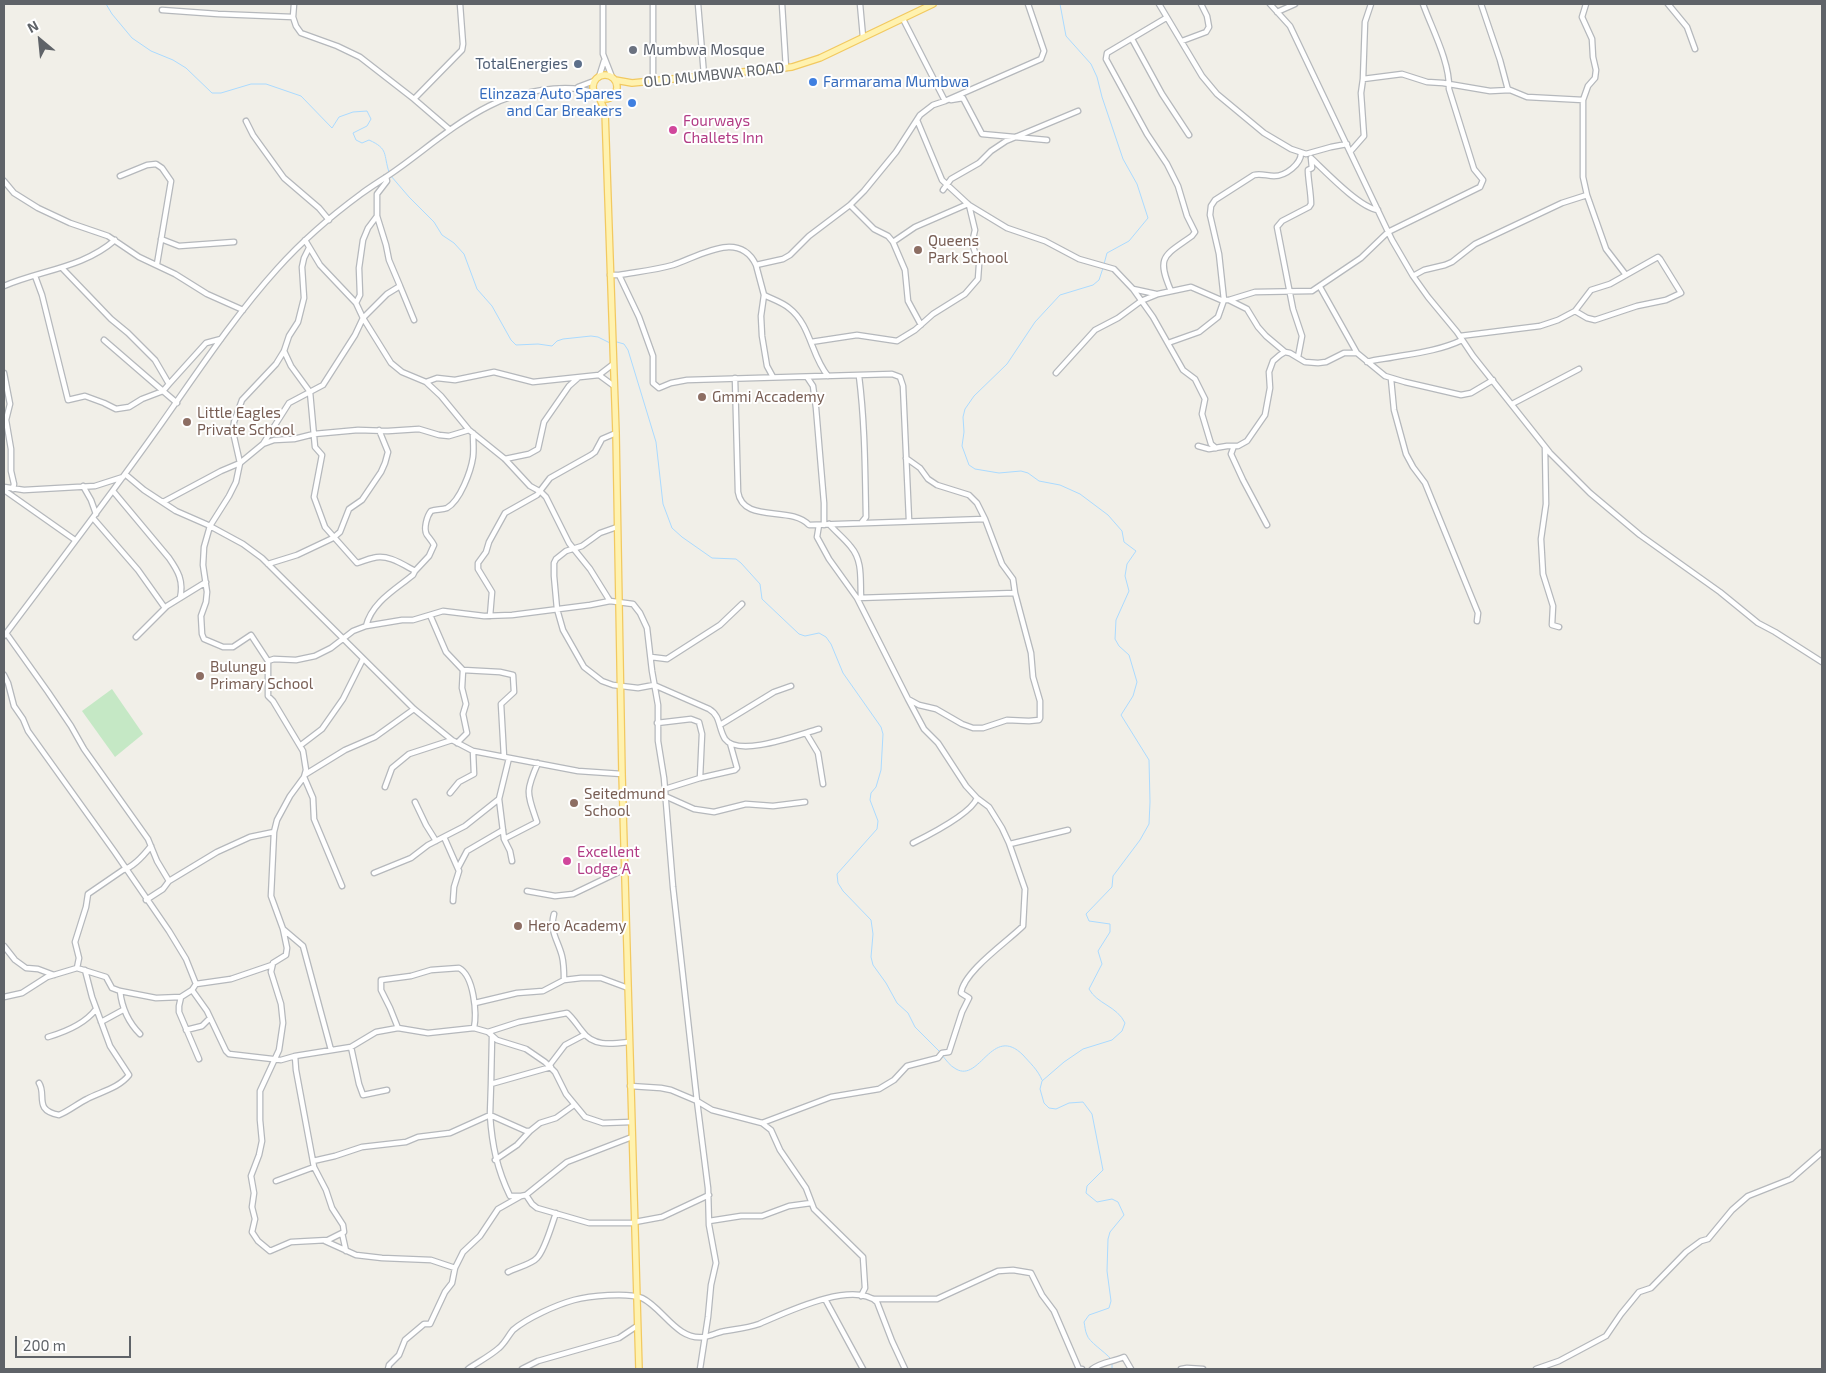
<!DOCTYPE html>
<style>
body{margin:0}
#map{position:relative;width:1826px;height:1373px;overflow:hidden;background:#f1efe8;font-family:"Exo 2",sans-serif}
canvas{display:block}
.frame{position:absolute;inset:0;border:5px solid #5f6368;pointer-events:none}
.north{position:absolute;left:15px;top:15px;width:50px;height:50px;-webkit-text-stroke:4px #fff;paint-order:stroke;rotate:332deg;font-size:14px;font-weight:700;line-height:20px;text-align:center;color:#5f6368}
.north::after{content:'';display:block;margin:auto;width:18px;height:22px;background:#5f6368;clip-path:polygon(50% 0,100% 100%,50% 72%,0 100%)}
.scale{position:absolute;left:15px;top:1336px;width:116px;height:22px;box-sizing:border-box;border:2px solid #5f6368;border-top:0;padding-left:6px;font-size:15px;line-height:18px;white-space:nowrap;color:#5f6368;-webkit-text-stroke:4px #fff;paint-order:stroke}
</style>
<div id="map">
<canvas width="1826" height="1373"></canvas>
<div class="frame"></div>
<div class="north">N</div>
<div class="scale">200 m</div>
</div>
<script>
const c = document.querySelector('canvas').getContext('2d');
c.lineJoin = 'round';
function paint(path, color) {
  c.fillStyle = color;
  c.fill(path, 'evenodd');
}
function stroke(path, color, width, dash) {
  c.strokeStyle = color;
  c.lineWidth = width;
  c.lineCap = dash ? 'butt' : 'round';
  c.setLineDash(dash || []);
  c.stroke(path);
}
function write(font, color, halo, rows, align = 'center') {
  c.font = font + ' "Exo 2",sans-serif';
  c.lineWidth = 4;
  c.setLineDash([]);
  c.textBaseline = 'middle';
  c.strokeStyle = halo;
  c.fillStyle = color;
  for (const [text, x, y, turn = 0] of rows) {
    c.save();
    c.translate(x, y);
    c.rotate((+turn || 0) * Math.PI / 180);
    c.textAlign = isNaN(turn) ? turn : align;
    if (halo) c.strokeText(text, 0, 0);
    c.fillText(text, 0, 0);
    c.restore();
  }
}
paint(new Path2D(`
 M112 689 143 734 115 757 82 711Z`), '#c5e8c5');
stroke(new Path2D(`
 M106 4 112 14 132 38 151 51 173 60 186 68 212 93H221L251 84H266L301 96 332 128 339 117 353 112 367 111 371 119 367 126 353 133 356 140 362 143 369 140C389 149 383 154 389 172
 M1060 4 1066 36 1091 64 1097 77 1102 97 1123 159 1137 184 1148 218 1129 241 1107 253 1104 264
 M391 176 409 197 434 222 442 235 454 243 464 254 477 289 492 306 511 340 516 345 538 344 552 346 557 341 563 339 591 336 598 337 610 343
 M1103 268 1099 280 1093 285 1060 295 1035 322 1007 364 974 396 965 409 963 417 964 432 962 446 969 465 975 469 999 473 1021 471 1028 473 1039 481 1060 485 1080 494 1108 515 1122 531 1124 542 1136 551 1127 564 1125 576 1129 591 1116 620 1115 639 1119 646 1129 655 1137 682 1133 696 1121 715 1149 760 1150 802 1149 824 1140 840 1113 876 1112 887 1086 914 1089 921 1110 924V932L1098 951 1102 964 1089 989C1097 1004 1117 1006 1125 1023L1122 1031 1112 1040 1083 1049 1064 1062 1042 1081 1040 1089 1044 1103 1049 1108 1056 1109 1069 1103 1083 1102 1092 1114 1103 1170 1087 1186 1086 1193 1097 1202 1112 1199 1118 1202 1124 1215 1110 1232 1108 1239 1107 1271 1111 1301 1109 1308 1089 1315 1084 1322C1085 1326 1085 1331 1087 1335 1089 1342 1104 1351 1111 1359
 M617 342 624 344 628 350 656 442 663 504 672 528 682 537 712 558 736 559 741 563 760 584 762 599 799 634 805 636 819 633 826 637 831 644 843 673 881 727 883 734 881 770 876 787 871 793 870 800 878 821 877 829 837 874 838 883 843 891 871 920 873 934 871 957 873 965 886 983 897 1003 908 1013 915 1027 940 1052
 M942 1055C946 1060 950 1066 956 1069 980 1083 992 1024 1023 1055 1030 1063 1038 1070 1042 1080
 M1112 1369V1363`), '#aadaff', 1);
const minor = new Path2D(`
 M294 4 293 17 296 26 301 33 337 46 360 57 414 99
 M603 4V54L612 77
 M653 4V81
 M698 4 704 75
 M782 4 786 68
 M860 4 863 37
 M1159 4 1202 76 1217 94 1264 133 1291 149 1306 154 1331 147 1347 144
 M1270 4 1290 26 1392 240 1413 276 1428 297 1457 332 1473 356 1550 453 1590 493 1640 535 1720 592 1758 623 1775 632 1822 662
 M1481 4 1500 60 1508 90
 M1668 4 1687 27 1695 49
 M162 10 218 14 293 17
 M1277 12 1295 4
 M1166 18 1107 53 1106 59 1147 134 1167 164 1178 186 1187 216 1195 232 1192 236C1164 256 1156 256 1171 291
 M1132 39 1162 94 1189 135
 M1182 41 1206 32 1209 27 1207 16 1201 4
 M599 77 604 61
 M1363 79 1402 74 1427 82 1443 83 1490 91 1510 90 1527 97 1583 100V177L1587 195 1606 249 1626 275
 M578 87 594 81
 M951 100 963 98 982 134 1047 140
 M1583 100 1588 86 1595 78 1596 70 1593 57 1592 39 1582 17 1586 4
 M945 101 1041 59 1044 51 1028 4
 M246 121 253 135 284 178 319 208 329 220
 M450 130 414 99 462 50 463 44 460 4
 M1350 152 1364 136 1361 93 1363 79 1365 22 1371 4
 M1311 158C1325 171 1360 208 1378 210
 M120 176 147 165 156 164 162 168 171 181 157 264
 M4 181 14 193 38 208 70 223 108 236 139 257 175 274 207 294 243 310
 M943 190 951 179 979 163 991 151 1006 141 1078 111
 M850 205 874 229 888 236 893 242 905 270 908 301 921 325
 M969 205 1007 228 1045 241 1079 259 1114 269 1133 289 1156 294
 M161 239 179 246 234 242
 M305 240 320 265 356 303 363 318 391 363 402 372 426 382 441 396 469 430 505 459 530 486 541 492 546 497 569 543 590 569 608 598 610 601 633 604 640 613 647 628 652 671 658 705V741L664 778 673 887 697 1101 671 1090 661 1088 630 1086
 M893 242 915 227 968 204
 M309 248 304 258 302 267 304 298 298 322 289 336 284 351 276 364 242 400 234 422 233 432 240 463 236 482 229 496 210 526 204 547 203 565 207 592 206 602 201 616 202 634 204 639 223 647H233L251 635 268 661V696L273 701 303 751 306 770 304 777 313 798 314 819 342 886
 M756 265 764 295 761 316 762 336 767 366 773 377
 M63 269 111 319 128 333 155 360 169 384 163 391 177 403
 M610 275H619L639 317 653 356V383L659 388 671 383 687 380 892 374 900 377 903 386 909 520
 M619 275C636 272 656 270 673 265 698 257 739 229 756 265L783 259 790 255 809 236 850 205 864 191 896 152 920 115 933 105 945 101 903 19
 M35 276 42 295 68 400 85 396 104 403 116 409 129 407 142 399 163 391 104 340
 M1413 276 1424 270 1445 265 1452 262 1475 244 1562 203 1587 195
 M4 286C41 270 83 268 115 240
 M400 286 414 320
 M1320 287 1357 353 1385 376 1405 382 1461 395 1471 393 1493 380
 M1133 289 1153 317 1183 370 1195 379 1205 399 1202 414 1211 444 1216 448
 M764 295C772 299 782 302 789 308 811 325 811 356 828 376
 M1229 300 1247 309 1258 327 1266 336 1285 352
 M356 303 360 295 359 268 363 240 368 228 377 216
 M1460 336 1540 326 1558 320 1575 311 1591 290 1610 284 1658 257 1660 259 1681 293 1666 300 1637 306 1595 320 1587 318 1575 311
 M811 342 857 335 897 341 915 330 933 314 965 294 978 279 979 265 972 243 975 230 969 205 942 180 917 120
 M1168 343 1199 332 1218 317 1224 300 1219 254 1210 215 1211 206 1215 200 1254 175C1261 173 1267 176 1274 176 1286 176 1301 164 1301 153
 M284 351 291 366 310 392 315 447 322 455 314 497 325 527 357 563C362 562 367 559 373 558 388 554 402 564 415 571L413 575C396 589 372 602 366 626
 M1298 357 1302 336 1293 309 1277 227 1282 221 1309 207 1311 204C1311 193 1308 179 1308 170L1312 168 1311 158
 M1367 362C1377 359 1385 359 1394 357 1418 353 1441 350 1462 340
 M4 373 10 404 6 420 11 449V471L14 484 13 489
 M1056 373 1095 330 1118 318 1141 301 1158 294 1191 287 1221 300H1229L1255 292 1312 291 1361 258 1388 232 1480 187 1483 180 1474 169 1449 89C1450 62 1432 29 1423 4
 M599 375 614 386
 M859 376C865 423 865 470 866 517L862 522
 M807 377 813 386 816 408 824 503V525
 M735 378 738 492C743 524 791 505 809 525L985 519 1002 564 1013 579 1015 593 857 598 829 559 817 537 819 525
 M1391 379 1394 410 1406 454 1413 467 1425 483 1478 613 1477 621
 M426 382 437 378 455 380 494 372 533 382 599 375 612 365
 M169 384 206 343 221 339
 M1512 404 1579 369
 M263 444 289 403 323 385 355 335 363 318 387 294 400 286 389 260 386 245 377 216V194L387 181 386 177
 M1198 446 1209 449 1227 446H1238L1247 441 1265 415 1270 388 1269 372 1273 361 1280 355 1285 352 1290 353 1305 362 1318 363 1326 362 1344 353H1357
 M1234 446 1231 454 1243 480 1267 525
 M1545 447 1546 504 1541 539 1543 574 1553 606 1552 625 1559 627
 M906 458 920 468 928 479 937 485 969 495 977 503 985 519
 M505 459 529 454 538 449 544 422 569 386 578 378
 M125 474 144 490 176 511 208 525 243 544 262 558 414 709 452 740 473 751 578 771 622 774
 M83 486 91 500 96 514
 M4 487 24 490 95 486 123 477
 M4 490 75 540
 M113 491 169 558C178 571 184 581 180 598
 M163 502 221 471 240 463 263 444 274 440 294 439 314 434 358 430 388 431 419 429 439 435 449 436 469 430
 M93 518 138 570 165 608
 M829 524C836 532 845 539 851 547 863 561 860 580 861 597
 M617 527 600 533 582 546 566 551 556 559 554 563V576L557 609 563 630 584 667 602 681 613 685 638 688 654 685 709 709C721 716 718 728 725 739 739 758 800 734 819 729
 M268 564 297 555 333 538 340 532 349 509 362 500 381 472 385 463 388 452 379 430
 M415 571 429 556 434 545C432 541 430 539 427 535 423 529 427 516 431 511 436 509 442 510 447 508 460 501 471 471 473 457 474 449 473 441 473 433
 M857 598 908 699 919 705 936 709 962 724 973 728H983L1007 720 1029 721 1039 720 1040 718V701L1033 677 1031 653 1015 593
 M430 615 446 652 463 670 462 688 466 704 463 714 467 733 457 743
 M490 616 492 592 478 569V563L486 552 489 542 505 513 537 495 550 478 591 455 595 452 602 439 616 433
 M6 633 48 692 71 726 84 749 148 839 157 861 169 881
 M4 636C55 568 107 500 156 431 195 376 232 319 277 269 302 241 331 216 361 194 373 185 387 177 399 168 428 147 457 122 489 106 516 92 566 82 595 93
 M136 637 167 606 206 582
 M651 657 667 659 720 625 742 604
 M268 661 274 659 296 660 315 656 331 648 353 631 366 626 402 620H413L443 611 484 616 512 615 590 605 610 601
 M463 670 500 672 513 675 514 692 501 704 504 757
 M4 675 8 683 14 706 23 719 28 731 114 851 169 931 186 959 196 984 192 990 181 997 179 1006V1012L199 1059
 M657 723 691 719 699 722 702 734 700 778
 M720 725 774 692 791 686
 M806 733 818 753 823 784
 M301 745 322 729 343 699 363 659
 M306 774 345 750 375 737 414 709
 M304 777 290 796 277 820 274 832 271 896 283 929 287 948 286 955 273 963 271 972 281 1004 283 1023 279 1050 260 1091V1120L262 1141 259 1155 251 1176 254 1193 252 1207 255 1219 252 1232 258 1241 270 1251 291 1242 328 1240 344 1232 343 1225 332 1208 326 1190 314 1167
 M385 787 392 768 409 754 452 740
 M665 789 700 778 735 770 737 768 730 743
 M450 793 459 782 474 774 473 751
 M665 796 694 809 714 812 746 804 773 806 805 802
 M499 799 504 839 510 851 512 861
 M415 802 426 825 436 841
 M444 837 459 871 454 887 453 901
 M504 839 537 822C527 793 525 792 538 763
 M913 843C929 835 971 814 977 798
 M1010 844 1068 830
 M458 868 467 851 503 830
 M374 873 411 858 428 845 465 826 499 799 509 758
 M527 891 555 896 573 894 625 869
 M146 900 163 889 169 881 217 852 250 837 274 832
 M554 914C549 931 558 940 562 956 564 964 564 972 564 980
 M283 929 303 946 331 1050
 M4 946 15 960 26 968 38 969 54 975
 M77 968 79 958 75 942 86 907 88 894 123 870C133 867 144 855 151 846
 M196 984 231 979 272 965
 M192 990 207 1011 226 1051 229 1054 281 1060 295 1056 351 1047 376 1032 398 1028 428 1033 474 1028C477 1013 474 976 459 968L431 970 411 976 381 980V990L390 1008 398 1028
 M120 991C122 1009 128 1022 140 1034
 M4 997 22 993 47 977 77 968 106 977 112 988 120 991 156 998 181 997
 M475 1003 517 993 543 991 564 980 581 978H601L628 988
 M101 1022 123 1010
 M474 1028 488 1032 497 1040 526 1049 545 1062 555 1072 566 1094 585 1117 603 1123 631 1122
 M186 1030 202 1026 210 1018
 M488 1032 519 1022 567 1013C573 1018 577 1025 582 1031 593 1047 612 1044 629 1042
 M48 1037C65 1032 85 1024 96 1009
 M492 1037 491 1084 551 1067
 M351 1047 359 1084 363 1095 387 1090
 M549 1066 565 1045 584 1035
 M39 1083C47 1095 33 1110 59 1115 69 1111 77 1104 87 1099 100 1092 119 1088 129 1075L110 1046 92 997 85 970
 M491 1084 490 1115 526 1131H530L540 1123 556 1118 574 1105
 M697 1101 712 1110 762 1123 831 1097 879 1089 894 1080 907 1066 938 1058 942 1053 949 1052 962 1012 969 998 961 993C964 971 1007 942 1023 926L1025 889 1009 843 1002 828 989 807 977 798 966 786 938 743 924 729 908 699
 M697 1101 708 1188 709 1225 716 1263 711 1285 708 1317 700 1369
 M762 1123 771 1130 780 1150 806 1188 814 1209 863 1257 865 1288 861 1296
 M495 1160 517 1145 530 1131
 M313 1161 335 1156 362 1147 406 1142 418 1137 450 1133 490 1115C492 1145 497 1169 510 1196H521L498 1209 480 1236 463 1252 455 1268 452 1283 445 1292 430 1324H424L405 1340 399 1355 389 1365 388 1369
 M276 1181 314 1167 296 1070 295 1056
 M526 1195 532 1204 537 1208 589 1223H635
 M521 1196 526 1195 567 1162 632 1137
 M709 1221 741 1216H762L789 1206 811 1203
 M635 1222 662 1217 709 1195
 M342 1233 346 1251
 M325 1241 356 1255 382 1258 431 1260 455 1268
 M508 1272C516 1268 532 1264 537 1258 545 1250 552 1224 556 1213
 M825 1299 863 1369
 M874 1299H937L998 1271 1013 1270 1031 1273 1042 1295 1054 1311 1079 1369H1082
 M468 1369C478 1362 490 1356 499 1348 505 1343 508 1336 513 1330 527 1318 556 1305 574 1300 589 1296 627 1292 642 1298 663 1308 677 1341 704 1337 711 1336 718 1332 725 1331 737 1329 748 1328 759 1324 785 1313 852 1280 877 1302L892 1341 905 1369
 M522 1369 538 1361 619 1338 637 1326
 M1092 1369C1102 1362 1112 1362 1124 1357L1131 1369
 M1181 1369 1187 1368 1203 1369
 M1536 1369 1559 1361 1606 1336 1621 1314 1639 1292 1651 1288 1686 1252 1701 1241 1708 1239 1732 1210 1748 1196 1791 1179 1822 1152`);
const major = new Path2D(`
 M593 87a12 12 0 1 1 24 0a12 12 0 1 1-24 0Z
 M615 80 632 83 792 67 820 58 933 4
 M599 97 605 111 616 433 622 774 639 1369`);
stroke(minor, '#b5b8bc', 7);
stroke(major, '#f2c960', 8);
stroke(minor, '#fff', 4.5);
stroke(major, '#fff2af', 5.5);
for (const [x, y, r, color] of [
 [633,50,5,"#6b7280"],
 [578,64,5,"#5c6f8a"],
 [813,82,5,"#3f7fe0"],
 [632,103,5,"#3f7fe0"],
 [673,130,5,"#d1479c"],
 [918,250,5,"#8d6e63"],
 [702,397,5,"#8d6e63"],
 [187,422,5,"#8d6e63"],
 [200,676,5,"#8d6e63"],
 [574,803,5,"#8d6e63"],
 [567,861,5,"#d1479c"],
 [518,926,5,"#8d6e63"]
]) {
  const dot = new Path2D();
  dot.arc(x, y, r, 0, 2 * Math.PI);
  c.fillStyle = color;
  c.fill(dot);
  stroke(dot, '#fff', 2);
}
write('15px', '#5b616d', '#fff', [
 ["Mumbwa Mosque",643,50]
], 'left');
write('15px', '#4e5e75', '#fff', [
 ["TotalEnergies",568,64]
], 'right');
write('15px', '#5f6368', '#fff', [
 ["OLD MUMBWA ROAD",714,75,-6]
]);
write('15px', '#366cbe', '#fff', [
 ["Farmarama Mumbwa",823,82],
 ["Elinzaza Auto Spares",622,94,"right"],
 ["and Car Breakers",622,111,"right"]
], 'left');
write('15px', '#b23c85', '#fff', [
 ["Fourways",683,121],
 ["Challets Inn",683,138],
 ["Excellent",577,852],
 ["Lodge A",577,869]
], 'left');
write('15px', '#785e54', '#fff', [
 ["Queens",928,241],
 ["Park School",928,258],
 ["Gmmi Accademy",712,397],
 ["Little Eagles",197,413],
 ["Private School",197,430],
 ["Bulungu",210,667],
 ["Primary School",210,684],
 ["Seitedmund",584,794],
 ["School",584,811],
 ["Hero Academy",528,926]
], 'left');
</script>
